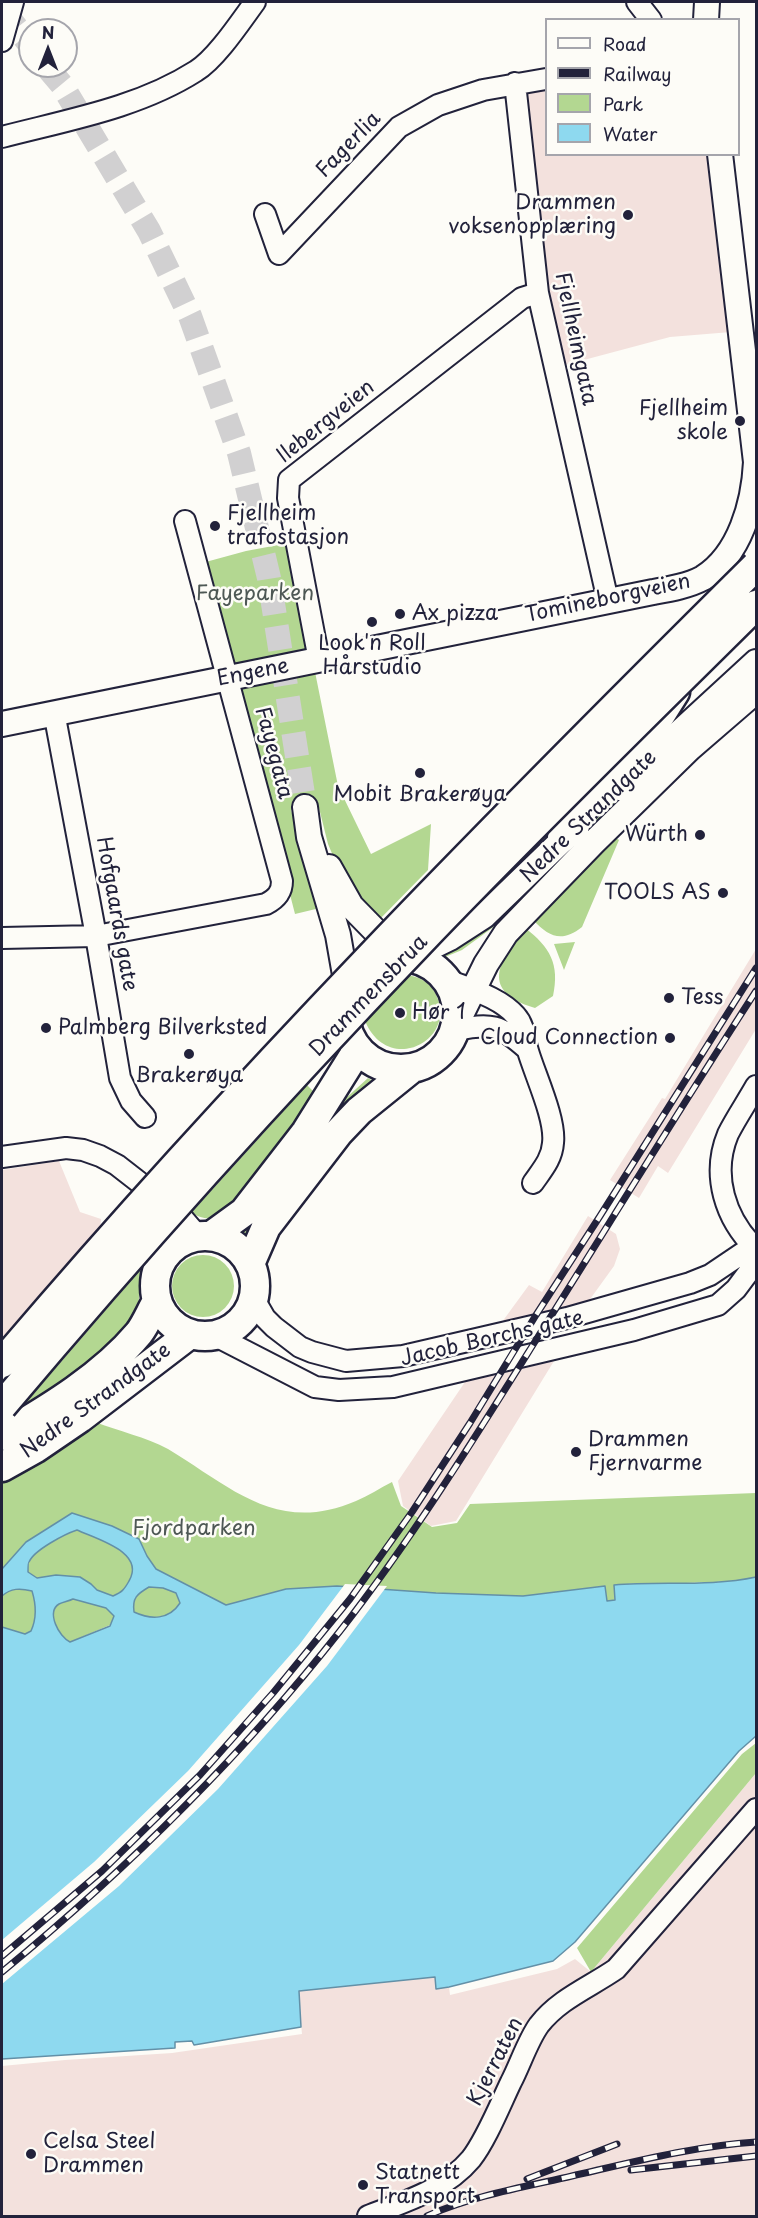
<!DOCTYPE html>
<meta charset="utf-8">
<style>
body{margin:0}
#map{position:relative;width:758px;height:2218px;overflow:hidden;background:#fdfcf7;font-family:"Playpen Sans",sans-serif}
canvas{display:block}
.frame{position:absolute;inset:0;border:3px solid #22223b;pointer-events:none}
.legend{position:absolute;left:545px;top:18px;width:195px;height:138px;box-sizing:border-box;background:#fdfcf7;border:2px solid #a5a5ac;margin:0;padding:8px 10px;list-style:none;font-size:18px;color:#22223b}
.legend li{display:flex;align-items:center;gap:12px;height:30px}
.legend b{width:30px;border:2px solid #a5a5ac}
.north{position:absolute;left:18px;top:18px;width:60px;height:60px;box-sizing:border-box;background:#fdfcf7;border:2px solid #a5a5ac;border-radius:50%;rotate:0deg;font-size:16px;font-weight:700;line-height:24px;text-align:center;color:#22223b}
.north::after{content:'';display:block;margin:auto;width:21px;height:27px;background:#22223b;clip-path:polygon(50% 0,100% 100%,50% 72%,0 100%)}
</style>
<div id="map">
<canvas width="758" height="2218"></canvas>
<div class="frame"></div>
<ul class="legend">
<li><b style="height:8px;background:#fdfcf7"></b>Road</li>
<li><b style="height:8px;background:#22223b"></b>Railway</li>
<li><b style="height:16px;background:#b3d791"></b>Park</li>
<li><b style="height:16px;background:#8ed9ef"></b>Water</li>
</ul>
<div class="north">N</div>
</div>
<script>
const c = document.querySelector('canvas').getContext('2d');
c.lineJoin = 'round';
function paint(path, color) {
  c.fillStyle = color;
  c.fill(path, 'evenodd');
}
function stroke(path, color, width, dash) {
  c.strokeStyle = color;
  c.lineWidth = width;
  c.lineCap = dash ? 'butt' : 'round';
  c.setLineDash(dash || []);
  c.stroke(path);
}
function write(font, color, halo, rows, align = 'center') {
  c.font = font + ' "Playpen Sans",sans-serif';
  c.lineWidth = 5;
  c.setLineDash([]);
  c.textBaseline = 'middle';
  c.strokeStyle = halo;
  c.fillStyle = color;
  for (const [text, x, y, turn = 0] of rows) {
    c.save();
    c.translate(x, y);
    c.rotate((+turn || 0) * Math.PI / 180);
    c.textAlign = isNaN(turn) ? turn : align;
    if (halo) c.strokeText(text, 0, 0);
    c.fillText(text, 0, 0);
    c.restore();
  }
}
paint(new Path2D(`
 M546 85V154L711 155 731 332 670 337 565 365 548 289 524 105 527 95 535 87Z
 M756 949V1029L668 1173 658 1166 639 1198 610 1180 662 1098 665 1099Z
 M59 1161 80 1212 101 1219 97 1267 2 1341V1170Z
 M588 1216 616 1234 620 1249 614 1266 588 1302 502 1322 529 1285 542 1292Z
 M554 1361 456 1521 431 1526 403 1506 398 1481 465 1382Z
 M756 1773V2216H2V2066L65 2060 172 2053 302 2034 298 1991 435 1977 436 1989 449 1987 450 1995 557 1969 575 1959 591 1972Z`), '#f3e1dd');
paint(new Path2D(`
 M289 543 338 786 371 854 431 824 428 870 378 921 342 877 328 844 318 804 291 810 320 908 295 914 238 691 202 563 246 551Z
 M756 670V678L499 923 462 950 445 957 444 953 563 852 661 755Z
 M613 836 619 840 582 927C562 943 549 937 533 920Z
 M525 928C550 947 560 964 553 996L535 1008C480 991 498 962 525 928Z
 M575 942 564 970 554 944Z
 M398 974C413 975 426 978 434 991 462 1038 389 1078 365 1021Z
 M368 1078 375 1082 250 1238 238 1230 345 1099Z
 M307 1085 317 1095 231 1211C213 1218 209 1222 191 1213Z
 M172 1286a31 31 0 1 1 62 0a31 31 0 1 1-62 0Z
 M142 1268 138 1308 132 1323 97 1360 16 1414Z
 M95 1422C118 1431 146 1437 168 1449 231 1487 277 1535 356 1501 368 1496 380 1488 392 1482L401 1506 432 1527 457 1523 470 1504 756 1493V1577C710 1587 661 1580 614 1585L615 1600 607 1601 605 1586 523 1596 286 1589 226 1605 156 1569 147 1556 139 1539 112 1526 72 1513 43 1531 2 1569V1480Z
 M77 1530C96 1539 147 1552 129 1581 124 1590 122 1592 113 1596L96 1590 91 1584 80 1577 56 1575 37 1578 28 1572C28 1568 27 1565 29 1562 34 1550 65 1534 77 1530Z
 M149 1587 163 1588 176 1593 180 1603C169 1620 151 1620 134 1612 132 1598 137 1594 149 1587Z
 M20 1588 32 1591C36 1604 37 1618 31 1631L25 1634 2 1627V1596L7 1591Z
 M73 1599 106 1608 114 1616 110 1625 70 1642C59 1637 46 1612 59 1604 63 1602 69 1601 73 1599Z
 M756 1743V1773L591 1972 577 1948 742 1754Z`), '#b3d791');
const water = new Path2D(`
 M72 1513 112 1526 139 1539 147 1556 156 1569 226 1605 286 1589 337 1586 436 1593 523 1596 605 1586 607 1601 615 1600 614 1585C661 1581 710 1587 756 1577V1736L739 1751 575 1942 553 1961 449 1987 436 1989 435 1977 299 1991 301 2027 194 2045 192 2041 175 2042V2048L2 2059V1627L25 1634 31 1631C37 1618 36 1604 32 1591 20 1588 11 1588 2 1596V1569L26 1542ZM77 1530C96 1539 146 1552 129 1581 124 1590 122 1592 113 1596L97 1590 91 1584 80 1577 56 1575 37 1578 28 1572C28 1571 28 1562 29 1562 34 1550 65 1534 77 1530ZM149 1587 163 1588 176 1593 180 1603C169 1620 151 1620 134 1612 132 1598 137 1594 149 1587ZM73 1599 106 1608 114 1616 110 1626 70 1642C59 1637 46 1612 59 1604 63 1602 69 1601 73 1599Z`);
paint(water, '#8ed9ef');
stroke(water, '#6390a7', 1.5);
paint(new Path2D(`
 M345 1584 387 1586 327 1666 218 1789 119 1886 2 1984V1940L94 1862 188 1771 299 1645Z`), '#fdfcf7');
stroke(new Path2D(`
 M2 9 30 45
 M46 66 62 85 149 231 190 316 239 453 269 578 305 807`), '#d1d0d1', 24, [24, 12]);
const minor = new Path2D(`
 M637 2 651 20
 M2 41 13 2
 M515 83 538 293 608 601
 M2 137C67 120 138 108 196 71 216 59 241 21 255 2
 M265 214 279 254 399 127 438 105 483 90 546 79
 M319 660 288 498 289 480 522 298 538 293
 M54 712 96 936 120 1078 131 1101 145 1117
 M2 938 96 936 266 904C276 899 282 893 282 881L185 521
 M448 980C470 989 501 998 516 1016 525 1026 524 1039 528 1051 535 1075 556 1119 553 1143 552 1159 542 1170 533 1183
 M455 1030C492 1023 499 1024 527 1049
 M756 1086C747 1102 736 1118 728 1134 711 1175 725 1219 756 1249
 M2 1157 66 1148 83 1150 100 1156 117 1165 144 1186 163 1195 198 1236
 M157 1217 166 1254
 M254 1299 265 1318 274 1327 300 1347 312 1352 346 1361 403 1356 567 1318 690 1283 710 1275 756 1244
 M214 1335 315 1387 339 1390 393 1387 634 1330 718 1305 736 1289 751 1269 754 1246
 M368 2216C404 2202 445 2190 471 2159 486 2140 500 2105 511 2082 520 2065 528 2040 539 2025 559 1999 590 1987 616 1969L756 1809`);
const major = new Path2D(`
 M706 20 707 2
 M2 724 653 592C670 589 688 586 703 578 740 555 754 503 756 462L720 154
 M619 788 756 662
 M305 807 309 837 338 935 348 992
 M329 867 351 906 398 954
 M411 957 450 938 484 916 577 826
 M457 1023 486 964 506 933 594 842 689 749 756 691`);
const highway = new Path2D(`
 M562 838 565 829 641 746 675 692
 M345 1013a56 56 0 1 1 112 0a56 56 0 1 1-112 0Z
 M155 1286a50 50 0 1 1 100 0a50 50 0 1 1-100 0Z
 M211 1236 244 1212 306 1132 358 1049
 M250 1264 266 1227 339 1132 359 1111 411 1069
 M2 1436C50 1408 103 1376 139 1333 146 1324 151 1311 157 1301
 M2 1467 36 1448 80 1418 190 1334`);
stroke(minor, '#22223b', 24);
stroke(major, '#22223b', 28);
stroke(highway, '#22223b', 33);
stroke(minor, '#fdfcf7', 20);
stroke(major, '#fdfcf7', 24);
stroke(highway, '#fdfcf7', 28);
const rail = new Path2D(`
 M2 1956 102 1871 200 1775 273 1693 350 1599 412 1512 470 1423 536 1315 600 1216 756 968
 M2 1972C126 1870 241 1757 340 1631 412 1539 474 1439 536 1340 609 1224 681 1107 756 991
 M631 2170 756 2156
 M527 2179 617 2144
 M427 2216C472 2196 524 2187 572 2176 633 2162 694 2146 756 2142`);
stroke(rail, '#22223b', 7);
stroke(rail, '#fdfcf7', 4.5, [14]);
const highwayBridge = new Path2D(`
 M2 1363C239 1084 496 824 756 566
 M2 1406C136 1247 276 1092 420 942 530 827 644 716 756 605`);
stroke(highwayBridge, '#22223b', 33, []);
stroke(highwayBridge, '#fdfcf7', 28);
for (const [x, y, r, color] of [
 [628,215,6,"#22223b"],
 [740,421,6,"#22223b"],
 [215,526,6,"#22223b"],
 [400,614,6,"#22223b"],
 [372,622,6,"#22223b"],
 [420,773,6,"#22223b"],
 [700,835,6,"#22223b"],
 [723,893,6,"#22223b"],
 [669,998,6,"#22223b"],
 [400,1013,6,"#22223b"],
 [46,1028,6,"#22223b"],
 [670,1038,6,"#22223b"],
 [189,1054,6,"#22223b"],
 [576,1452,6,"#22223b"],
 [31,2154,6,"#22223b"],
 [363,2185,6,"#22223b"]
]) {
  const dot = new Path2D();
  dot.arc(x, y, r, 0, 2 * Math.PI);
  c.fillStyle = color;
  c.fill(dot);
  stroke(dot, '#fdfcf7', 2);
}
write('21px', '#22223b', '#fdfcf7', [
 ["Fagerlia",349,145,-46],
 ["Fjellheimgata",575,339,78],
 ["Ilebergveien",326,422,-39],
 ["Tomineborgveien",608,599,-12],
 ["Engene",253,673,-11],
 ["Fayegata",273,753,75],
 ["Nedre Strandgate",589,817,-44],
 ["Hofgaards gate",116,914,80],
 ["Drammensbrua",369,996,-46],
 ["Jacob Borchs gate",492,1339,-13],
 ["Nedre Strandgate",96,1401,-36],
 ["Kjerraten",496,2062,-63]
]);
write('21px', '#22223b', '#fdfcf7', [
 ["Drammen",616,203,"right"],
 ["voksenopplæring",616,227,"right"],
 ["Fjellheim",728,409,"right"],
 ["skole",728,433,"right"],
 ["Fjellheim",227,514],
 ["trafostasjon",227,538],
 ["Ax pizza",412,614],
 ["Look'n Roll",372,644,"center"],
 ["Hårstudio",372,668,"center"],
 ["Mobit Brakerøya",420,795,"center"],
 ["Würth",688,835,"right"],
 ["TOOLS AS",711,893,"right"],
 ["Tess",681,998],
 ["Hør 1",412,1013],
 ["Palmberg Bilverksted",58,1028],
 ["Cloud Connection",658,1038,"right"],
 ["Brakerøya",189,1076,"center"],
 ["Drammen",588,1440],
 ["Fjernvarme",588,1464],
 ["Celsa Steel",43,2142],
 ["Drammen",43,2166],
 ["Statnett",375,2173],
 ["Transport",375,2197]
], 'left');
write('21px', '#4e5855', '#fdfcf7', [
 ["Fayeparken",255,594],
 ["Fjordparken",194,1529]
]);
</script>
